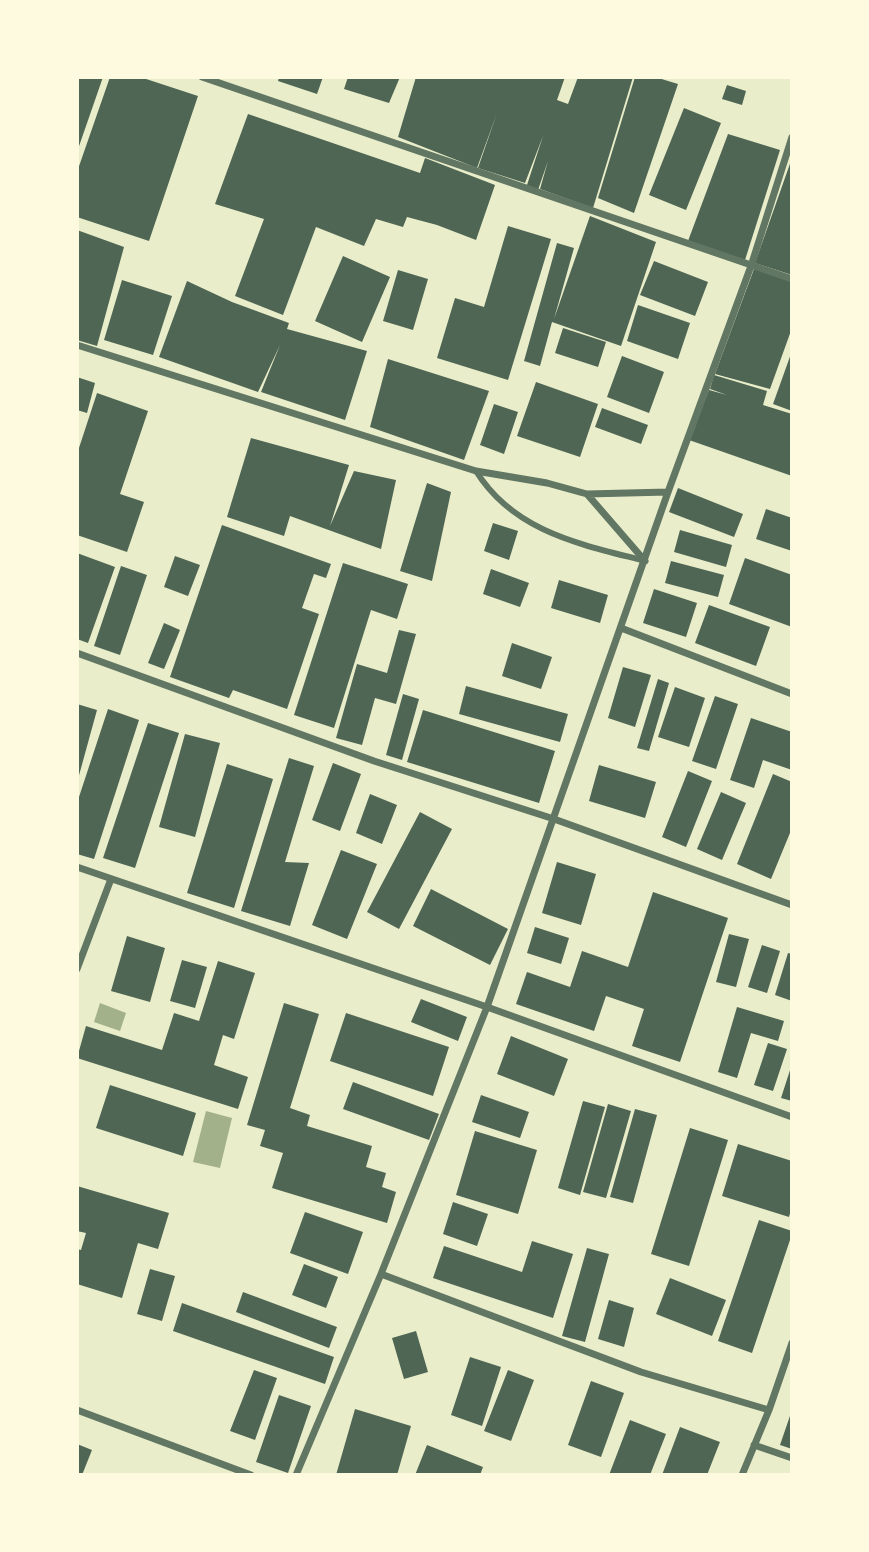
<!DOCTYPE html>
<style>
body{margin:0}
#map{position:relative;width:869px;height:1552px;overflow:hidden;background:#e9edc9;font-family:Poppins,sans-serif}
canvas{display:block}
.frame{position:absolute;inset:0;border:79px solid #fefae0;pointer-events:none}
</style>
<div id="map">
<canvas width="869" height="1552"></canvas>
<div class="frame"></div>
</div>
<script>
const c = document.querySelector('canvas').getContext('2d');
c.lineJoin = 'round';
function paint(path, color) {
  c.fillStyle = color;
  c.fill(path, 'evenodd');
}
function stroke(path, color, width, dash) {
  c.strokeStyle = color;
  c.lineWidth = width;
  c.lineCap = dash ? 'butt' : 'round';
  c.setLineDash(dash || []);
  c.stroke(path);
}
paint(new Path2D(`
 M100 1003 126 1013 120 1031 94 1022Z
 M206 1111 232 1118 220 1168 193 1162Z`), '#a3b18a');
paint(new Path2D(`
 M77 77H103L77 152Z
 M110 77H140L198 96 149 241 77 217V172Z
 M279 77H323L317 94 278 81Z
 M348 77H400L389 103 344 89Z
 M416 77H565L557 100 568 104 578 77H633L593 208 540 189 548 161 538 190 527 185 543 136 525 183 478 168 497 113 477 168 398 137Z
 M635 77H655L678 84 634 213 598 198Z
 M727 85 746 91 742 105 722 99Z
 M684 108 721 123 686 210 649 195Z
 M248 114 420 173 425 158 495 185 476 240 437 225 407 217 403 227 376 219 364 246 316 227 283 315 235 296 264 219 215 204Z
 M728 134 780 150 745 260 688 241Z
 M792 158V275L755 263Z
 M590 216 656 242 621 346 552 322 540 366 524 361 557 243 574 248 554 319Z
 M508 226 551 239 508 380 437 358 455 298 484 307Z
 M77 230 124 247 97 346 77 340Z
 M343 256 390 277 362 342 315 321Z
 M654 261 708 282 695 316 640 295Z
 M754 269 792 281V328L770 389 715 374Z
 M398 270 428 279 413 330 383 321Z
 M122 280 172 296 153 355 104 340Z
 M187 281 232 302 289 323 287 329 367 351 345 420 261 392 280 345 258 392 159 357Z
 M638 305 690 323 678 359 627 341Z
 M563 328 606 342 598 367 555 353Z
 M792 351V411L773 404Z
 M622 356 664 372 649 413 607 397Z
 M388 359 489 391 464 460 370 427Z
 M714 375 767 391 763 405 792 414V476L689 440 709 390 727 395 710 389Z
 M77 377 95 383 87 413 77 410Z
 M536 382 598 404 580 457 517 436Z
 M97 393 148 411 120 494 144 502 127 552 77 535V454Z
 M494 404 518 412 504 454 480 445Z
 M602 408 648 425 641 444 595 427Z
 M251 438 349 465 330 526 354 471 396 480 381 549 290 516 284 536 227 517Z
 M427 483 451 492 432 581 400 571Z
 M678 488 743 514 734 537 669 512Z
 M766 509 792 518V551L756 539Z
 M493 523 518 531 509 560 484 551Z
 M222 525 331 564 326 578 314 574 302 608 319 614 287 709 233 690 229 698 170 677Z
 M680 530 732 545 726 567 674 552Z
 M77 553 115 567 88 643 77 639Z
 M175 556 200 565 188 596 164 587Z
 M745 558 792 575V627L729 604Z
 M671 561 724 575 718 597 665 583Z
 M343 563 408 584 397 619 371 610 334 728 294 715Z
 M121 566 147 575 120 655 94 646Z
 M491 569 529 583 520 607 483 594Z
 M559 580 608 595 600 623 551 608Z
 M654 589 697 603 686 637 643 623Z
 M709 605 770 627 756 666 695 643Z
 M164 623 180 630 164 669 148 663Z
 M399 630 416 634 396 704 375 698 362 745 336 738 357 664 387 673Z
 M512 643 552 657 541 689 502 676Z
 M623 667 651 675 635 727 608 718Z
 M658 679 669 683 649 751 637 748Z
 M466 686 568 714 560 742 459 714Z
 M675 687 705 698 689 747 658 737Z
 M403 694 419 699 402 760 386 755Z
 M715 696 738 704 716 769 692 761Z
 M77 704 97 710 78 779H77Z
 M108 709 139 720 94 859 77 854V803Z
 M423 710 555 751 539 803 407 762Z
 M751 718 792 732V770L763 760 754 788 730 780Z
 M148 723 179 733 135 868 103 858Z
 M185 734 220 743 195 837 159 827Z
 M289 758 314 766 285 862 309 863 290 926 241 911Z
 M333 763 361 774 340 831 312 820Z
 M227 764 273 779 234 908 187 893Z
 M599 765 656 782 645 818 589 801Z
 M688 771 712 781 686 847 662 837Z
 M773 774 792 782V828L771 879 737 864Z
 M721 792 746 803 722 860 697 849Z
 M370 794 397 805 382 844 356 833Z
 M420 812 452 829 399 929 367 912Z
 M341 850 377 864 347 939 312 925Z
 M557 862 596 874 581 925 542 913Z
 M431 889 508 929 490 965 413 926Z
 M653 892 728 918 680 1062 632 1046 644 1009 606 996 594 1031 516 1004 527 972 570 987 582 951 628 967Z
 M535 927 569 938 561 964 527 953Z
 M729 934 749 939 736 987 716 982Z
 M127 936 165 948 150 1002 111 991Z
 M762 945 780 951 767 993 748 987Z
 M788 953 792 954V1001L775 995Z
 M182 960 207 967 195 1008 170 1001Z
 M218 961 255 973 234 1039 223 1035 214 1065 248 1077 238 1109 77 1058 86 1026 162 1050 174 1013 199 1021Z
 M421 999 467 1017 458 1041 411 1022Z
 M284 1003 319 1014 290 1108 310 1115 307 1126 372 1146 366 1167 386 1173 382 1187 396 1192 387 1223 272 1188 283 1153 260 1146 265 1130 247 1125Z
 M737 1007 784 1021 778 1041 751 1033 737 1078 718 1072Z
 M346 1013 449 1047 433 1096 330 1061Z
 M511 1036 568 1059 554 1096 497 1074Z
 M768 1043 787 1049 773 1091 754 1085Z
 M792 1064V1101L781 1098Z
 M353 1082 439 1114 429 1140 343 1109Z
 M110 1085 196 1113 183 1156 96 1128Z
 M481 1095 529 1112 520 1138 472 1122Z
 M583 1101 605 1107 580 1195 558 1188Z
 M608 1104 631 1111 606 1198 583 1192Z
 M635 1109 657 1115 633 1203 610 1197Z
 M690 1128 728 1140 689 1266 651 1254Z
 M475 1131 537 1150 518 1214 456 1195Z
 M738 1144 792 1161V1206L789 1217 722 1196Z
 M77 1186 169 1213 158 1249 138 1243 122 1298 77 1284V1249L81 1250 86 1233 77 1231Z
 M453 1202 488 1214 477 1246 443 1234Z
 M305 1212 363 1232 348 1274 290 1253Z
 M759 1220 792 1231V1234L752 1353 718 1341Z
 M532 1241 573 1254 553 1318 433 1278 444 1246 522 1272Z
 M587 1248 609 1254 585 1342 562 1336Z
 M304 1264 338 1277 326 1308 292 1295Z
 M150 1269 175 1276 162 1321 137 1314Z
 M670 1278 726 1300 712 1336 656 1314Z
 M243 1292 337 1327 329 1348 236 1312Z
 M609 1300 634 1308 624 1347 598 1339Z
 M182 1303 334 1357 325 1384 173 1331Z
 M416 1331 428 1372 404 1379 392 1338Z
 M470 1357 501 1367 482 1426 451 1415Z
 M254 1370 277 1378 255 1440 230 1431Z
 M508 1370 534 1380 511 1441 484 1431Z
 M591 1381 624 1393 601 1457 568 1445Z
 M279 1395 311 1406 288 1473 256 1462Z
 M355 1409 411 1426 397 1475H336Z
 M792 1410V1449L780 1445Z
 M630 1420 666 1434 650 1475H609Z
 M680 1427 720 1442 707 1475H662Z
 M77 1444 92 1450 82 1475H77Z
 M427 1445 483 1467 480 1475H415Z`), '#4f6655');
stroke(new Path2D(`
 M476 471C514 532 580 544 645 561`), '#617663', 6);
stroke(new Path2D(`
 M202 77 792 279
 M77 345 476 471 547 483 587 494 645 561
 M587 494 668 492
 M621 628 792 694
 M77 653 374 761 554 819 792 905
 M77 867 487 1007 792 1117
 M77 969 111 879
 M381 1274 641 1372 769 1410
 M77 1410 251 1475
 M754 1445 792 1458
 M296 1475 381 1274 487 1007 668 492 751 266 792 137
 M742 1475 769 1410 792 1343`), '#617663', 7);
</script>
